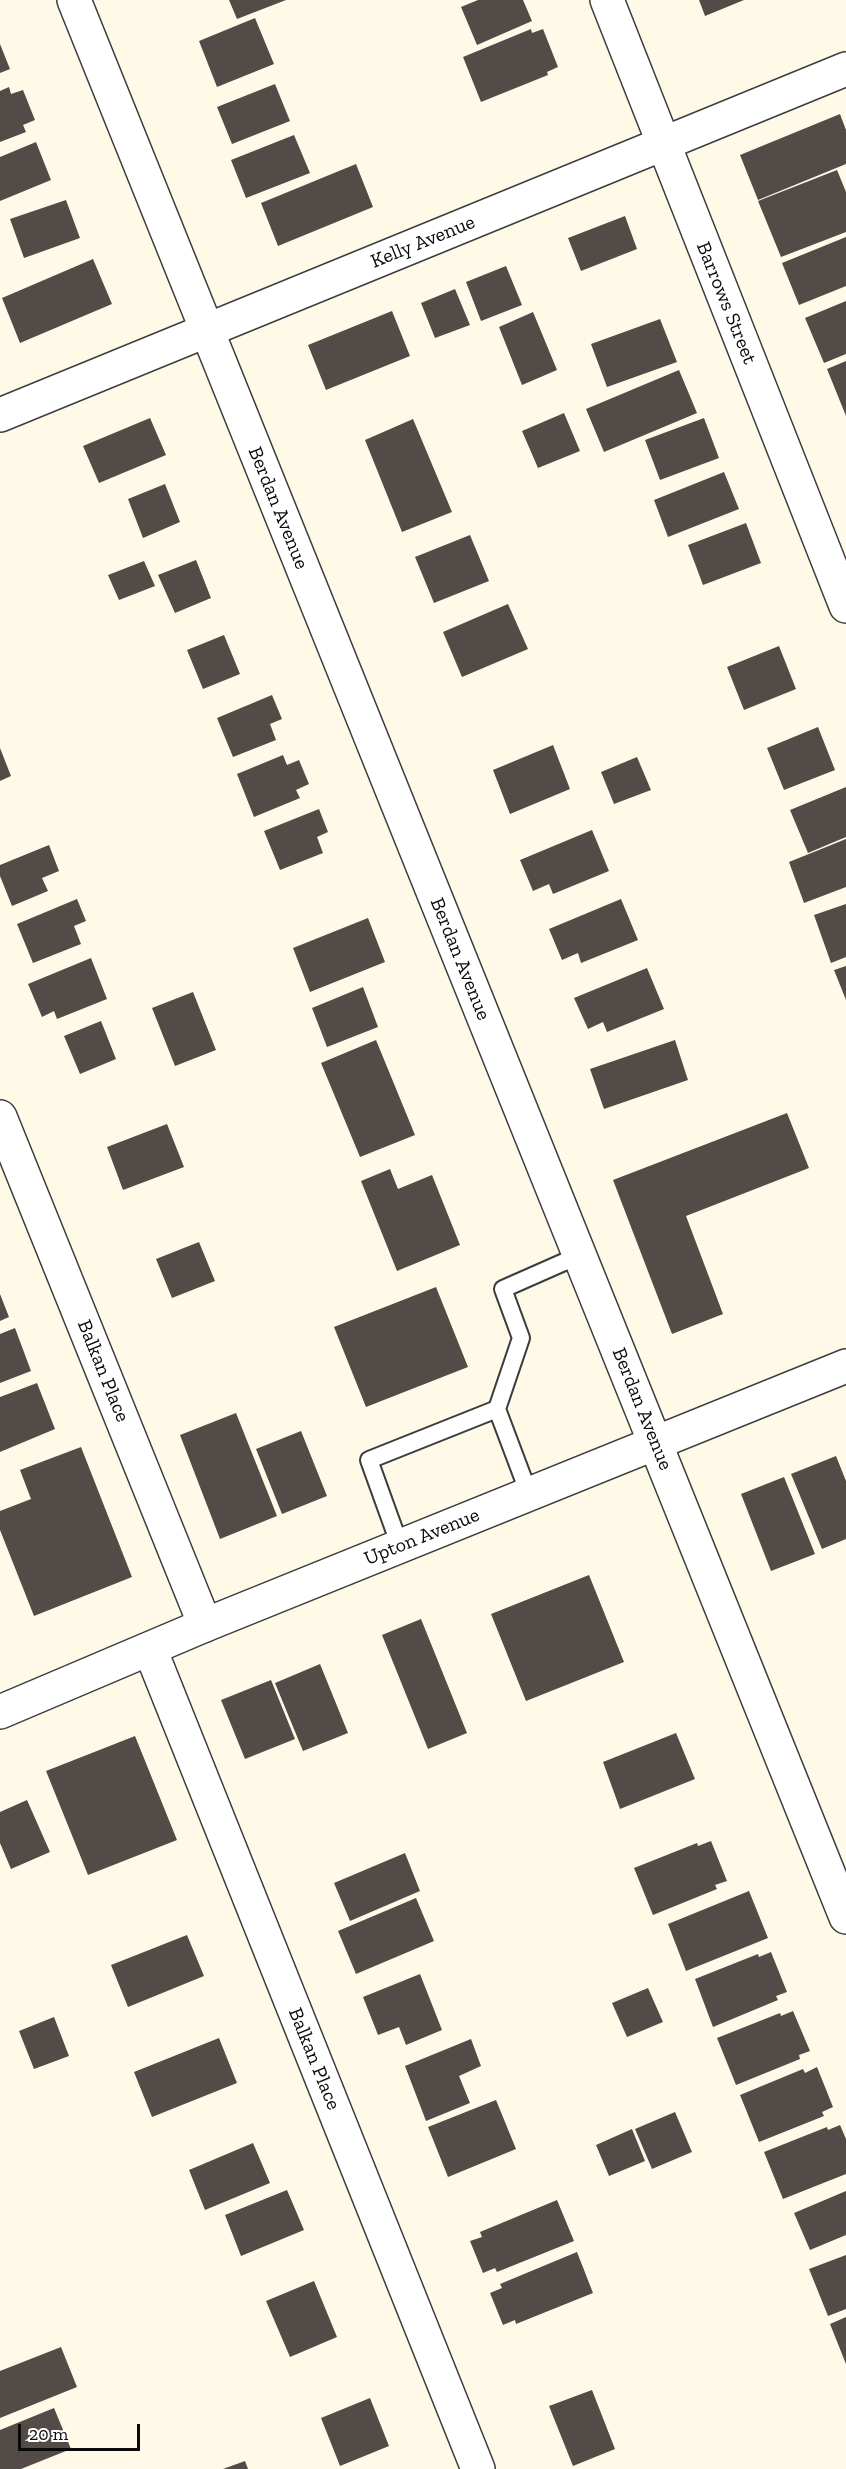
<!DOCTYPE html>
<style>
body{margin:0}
#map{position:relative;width:846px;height:2469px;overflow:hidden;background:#fffae8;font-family:"Zilla Slab",serif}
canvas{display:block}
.scale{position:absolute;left:18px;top:2424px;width:122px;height:27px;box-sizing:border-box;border:3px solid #0a0a0a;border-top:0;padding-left:8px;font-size:18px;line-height:21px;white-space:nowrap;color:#0a0a0a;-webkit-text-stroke:4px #fff;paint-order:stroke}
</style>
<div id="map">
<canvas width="846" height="2469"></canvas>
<div class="scale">20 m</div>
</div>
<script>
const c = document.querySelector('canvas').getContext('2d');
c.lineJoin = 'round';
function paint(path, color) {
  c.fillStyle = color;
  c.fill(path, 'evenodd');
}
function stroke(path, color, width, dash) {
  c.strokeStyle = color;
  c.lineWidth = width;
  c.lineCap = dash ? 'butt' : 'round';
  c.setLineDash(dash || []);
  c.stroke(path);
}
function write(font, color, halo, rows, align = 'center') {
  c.font = font + ' "Zilla Slab",serif';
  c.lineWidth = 6;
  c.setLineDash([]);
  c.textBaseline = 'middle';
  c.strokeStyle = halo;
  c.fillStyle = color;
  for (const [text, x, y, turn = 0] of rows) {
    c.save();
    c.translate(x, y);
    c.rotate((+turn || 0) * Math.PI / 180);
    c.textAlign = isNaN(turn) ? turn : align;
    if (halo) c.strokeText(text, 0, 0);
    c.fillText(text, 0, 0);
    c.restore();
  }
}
paint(new Path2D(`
 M229 0H286L237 19Z
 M478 0H523L532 21 477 45 461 7Z
 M699 0H744L705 16Z
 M255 18 274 64 217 87 199 41Z
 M531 29 532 33 543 29 558 67 547 72 548 75 481 102 463 57Z
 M0 44 10 69 0 73Z
 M275 84 290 121 232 144 217 107Z
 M9 87 11 94 23 90 35 120 23 125 26 132 0 142V91Z
 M840 114 846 130V164L758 200 740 155Z
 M294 135 310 173 246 198 231 160Z
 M36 142 51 180 0 201V157Z
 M356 164 373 207 278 246 261 203Z
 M837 170 846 192V232L781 257 758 201Z
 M66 200 80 238 24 258 10 219Z
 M625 216 637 249 581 271 568 238Z
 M846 237V286L799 305 782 263Z
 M93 259 112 304 20 343 2 298Z
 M506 266 522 305 481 321 466 282Z
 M455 289 470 325 435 338 421 303Z
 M846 301V354L824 363 805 318Z
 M392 311 410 356 326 390 308 345Z
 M533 312 557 370 522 385 499 327Z
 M660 319 677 362 607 387 591 344Z
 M846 361V416L827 369Z
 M679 370 697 413 604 452 586 409Z
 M564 413 580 451 538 468 522 431Z
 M150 418 166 455 99 483 83 446Z
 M704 418 719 458 660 480 645 440Z
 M413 419 452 512 402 532 365 440Z
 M724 472 739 509 668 537 654 500Z
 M165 484 180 522 143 538 128 499Z
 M746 523 761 563 703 585 688 545Z
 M470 535 489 581 434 603 415 557Z
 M196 560 211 598 175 613 158 575Z
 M144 561 155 586 119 600 108 575Z
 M508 604 528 649 462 677 443 632Z
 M224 635 240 674 203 689 187 650Z
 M779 646 796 689 744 710 727 667Z
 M272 695 282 719 270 724 276 740 233 757 217 718Z
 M818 727 835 770 784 790 767 748Z
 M553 745 570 789 510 814 493 770Z
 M0 748 11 776 0 781Z
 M283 755 287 765 299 760 309 784 296 790 300 798 254 817 237 774Z
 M637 757 651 790 614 804 601 772Z
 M846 787V837L808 853 790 810Z
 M319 809 328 832 317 837 323 853 280 870 264 831Z
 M592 830 609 871 553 894 549 884 533 891 520 860Z
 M846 839V887L804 903 789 862Z
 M49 845 59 871 42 878 48 891 12 906 0 876V865Z
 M77 899 86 921 74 926 81 944 33 963 17 924Z
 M621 899 638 940 581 963 578 953 562 960 549 929Z
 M846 904V957L831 963 814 915Z
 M368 918 385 962 310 992 293 948Z
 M91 958 107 999 57 1019 54 1011 42 1017 28 984Z
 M846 966V1000L834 970Z
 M647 968 664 1009 607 1032 603 1022 588 1029 574 998Z
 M363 987 378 1027 327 1047 312 1008Z
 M193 992 216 1050 175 1066 152 1008Z
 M101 1021 116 1059 80 1074 64 1036Z
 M376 1040 415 1135 360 1157 321 1063Z
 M675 1040 688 1080 604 1109 590 1069Z
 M787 1113 809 1168 686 1216 723 1314 672 1334 613 1180Z
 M167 1124 184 1167 123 1190 107 1147Z
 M390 1169 398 1189 432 1175 460 1245 397 1271 361 1181Z
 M199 1242 215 1281 172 1298 156 1259Z
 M436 1287 468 1367 366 1407 334 1327Z
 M0 1294 9 1317 0 1321Z
 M15 1328 31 1371 0 1383V1334Z
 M37 1383 55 1429 0 1452V1397Z
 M236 1413 277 1516 220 1539 180 1435Z
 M301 1431 327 1496 282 1514 256 1449Z
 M81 1447 132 1577 34 1616 0 1530V1511L31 1499 20 1470Z
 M836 1456 846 1481V1539L822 1549 791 1474Z
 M784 1477 815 1554 771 1571 741 1494Z
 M589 1575 624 1662 526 1701 491 1614Z
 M421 1619 467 1733 428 1749 382 1635Z
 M320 1664 348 1733 303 1751 275 1683Z
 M271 1680 295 1739 245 1759 221 1700Z
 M676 1733 695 1779 620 1809 603 1762Z
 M135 1736 177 1840 88 1875 46 1771Z
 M27 1800 50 1852 11 1869 0 1843V1812Z
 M711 1841 727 1881 715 1885 717 1889 653 1915 634 1868 697 1843 698 1846Z
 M405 1853 420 1891 350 1921 334 1883Z
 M749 1891 768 1938 686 1971 668 1924Z
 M416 1898 434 1941 356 1974 338 1931Z
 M187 1935 204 1976 128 2007 111 1965Z
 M771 1952 787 1992 776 1996 778 2000 713 2027 695 1979 758 1954 759 1957Z
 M420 1974 442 2030 406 2045 399 2027 378 2035 363 1997Z
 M648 1988 663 2022 627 2037 612 2003Z
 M793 2011 810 2051 799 2055 800 2059 736 2085 717 2038 780 2013 781 2016Z
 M54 2017 69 2056 34 2069 19 2031Z
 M219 2038 237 2083 152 2117 134 2072Z
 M471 2039 481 2066 459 2076 470 2103 426 2121 405 2066Z
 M817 2067 833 2107 822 2112 824 2116 759 2142 740 2095 803 2069 805 2073Z
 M496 2100 516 2149 448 2177 428 2127Z
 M675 2112 692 2152 652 2169 635 2129Z
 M840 2125 846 2139V2174L783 2199 764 2152 827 2127 828 2130Z
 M632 2129 645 2161 609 2176 596 2145Z
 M253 2143 270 2183 205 2210 189 2170Z
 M287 2190 304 2230 241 2256 225 2215Z
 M846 2191V2235L810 2250 794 2213Z
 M557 2200 574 2241 497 2272 495 2268 483 2273 470 2241 482 2237 480 2232Z
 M577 2252 593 2293 516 2324 515 2320 503 2325 490 2293 502 2288 500 2284Z
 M846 2255V2309L828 2316 809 2269Z
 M314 2281 337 2337 290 2357 266 2301Z
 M846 2317V2364L830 2324Z
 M61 2347 77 2387 0 2418V2371Z
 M592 2390 615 2449 573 2466 549 2406Z
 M370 2398 389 2446 340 2466 321 2418Z
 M54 2408 71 2449 21 2469H0V2430Z
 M245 2461 248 2469H223Z`), '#534b47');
const service = new Path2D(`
 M497 1409 521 1338 503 1289 580 1255
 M400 1546 369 1460 497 1409 529 1494`);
const minor = new Path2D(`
 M607 0 846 606
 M0 415 846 69
 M0 1117 205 1625
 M150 1649 478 2469`);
const tertiary = new Path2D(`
 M74 0 846 1917
 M0 1712 205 1625 846 1366`);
stroke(service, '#3d3d3d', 20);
stroke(minor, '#3d3d3d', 36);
stroke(tertiary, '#3d3d3d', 36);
stroke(service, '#fff', 16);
stroke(minor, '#fff', 33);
stroke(tertiary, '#fff', 33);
write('20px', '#0a0a0a', '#fff', [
 ["Kelly Avenue",423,242,-22],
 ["Barrows Street",726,303,68],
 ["Berdan Avenue",278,508,68],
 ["Berdan Avenue",460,959,68],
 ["Balkan Place",103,1371,68],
 ["Berdan Avenue",642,1409,68],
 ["Upton Avenue",422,1537,-22],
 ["Balkan Place",314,2059,68]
]);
</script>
